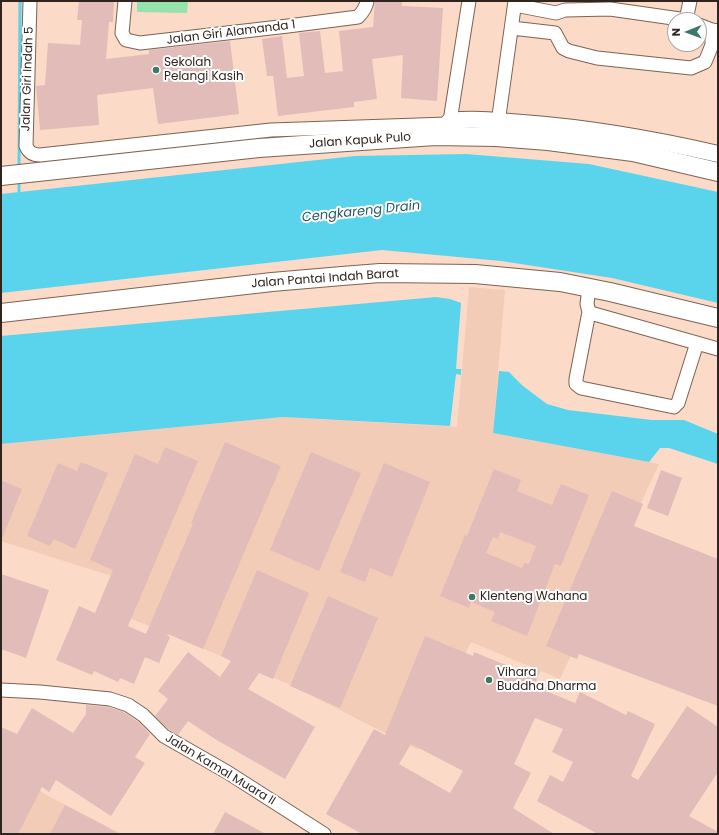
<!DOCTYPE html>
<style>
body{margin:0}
#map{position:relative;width:719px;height:835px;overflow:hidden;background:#fbdac8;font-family:Poppins,sans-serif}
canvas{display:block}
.frame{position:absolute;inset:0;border:2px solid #30241e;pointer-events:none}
.north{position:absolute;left:667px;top:12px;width:40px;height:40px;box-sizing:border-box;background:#fff;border:1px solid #aca7a5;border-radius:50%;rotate:269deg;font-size:11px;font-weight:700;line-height:16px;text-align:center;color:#30241e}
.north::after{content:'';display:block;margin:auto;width:14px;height:18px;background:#3c7a67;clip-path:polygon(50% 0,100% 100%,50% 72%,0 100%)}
</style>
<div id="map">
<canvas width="719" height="835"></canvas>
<div class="frame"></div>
<div class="north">N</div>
</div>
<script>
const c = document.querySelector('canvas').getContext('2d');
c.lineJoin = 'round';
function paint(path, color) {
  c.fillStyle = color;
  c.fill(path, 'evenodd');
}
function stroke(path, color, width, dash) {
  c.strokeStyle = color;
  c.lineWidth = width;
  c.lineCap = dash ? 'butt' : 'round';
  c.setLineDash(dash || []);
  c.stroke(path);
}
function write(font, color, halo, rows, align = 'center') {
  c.font = font + ' Poppins,sans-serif';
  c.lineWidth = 4;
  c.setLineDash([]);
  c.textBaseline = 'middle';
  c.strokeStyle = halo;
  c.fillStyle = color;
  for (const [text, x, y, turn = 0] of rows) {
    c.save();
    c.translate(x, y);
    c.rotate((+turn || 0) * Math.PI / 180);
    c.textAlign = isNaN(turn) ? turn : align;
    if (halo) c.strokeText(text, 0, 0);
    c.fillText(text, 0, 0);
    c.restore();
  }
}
paint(new Path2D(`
 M469 287 505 290 493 433 659 464 560 679 471 642 418 750 293 686 103 607 118 578 1 541V444L283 417 457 427Z
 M1 768 52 798 122 834H1Z`), '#f3ccb7');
paint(new Path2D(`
 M137 1H188L187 13 137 12Z`), '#95e2aa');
paint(new Path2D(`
 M466 154 589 164 718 192V303L612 278 501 261 382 250 1 293V194L355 156Z
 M436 297 450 299 461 303 456 369H461V375L456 374 450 426 283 417 1 444V336Z
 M499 371 509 372 523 386 547 404 568 410 652 420H684L718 434V464L669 448H660L649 462 493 433Z`), '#5ad4ec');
stroke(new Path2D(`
 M19 167 20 1
 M19 195V181`), '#5ad4ec', 3);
paint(new Path2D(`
 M79 1H114L113 22H109L106 59 149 54V50L230 41 239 114 158 124 153 88 97 95 99 125 40 130 36 86 45 85 48 43 80 45 82 20H77Z
 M375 1H402V6L443 8 437 101 401 98 403 55 372 59 377 99 354 102V107L278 116 273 76H267L262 39 282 36 287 78 304 76 299 33 320 31 325 73 343 71 339 31 373 27Z
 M225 442 281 466 203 649 168 634 167 635 170 637 159 663 145 657 134 684 120 678 118 682 94 671 92 675 56 660 79 606 95 613 113 570 90 560 135 454 158 464 165 447 198 461 128 626 146 634 193 524 191 523Z
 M311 452 361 473 319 571 270 550Z
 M81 462 108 473 75 549 54 539 50 546 27 536 58 463 77 471Z
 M384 463 430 482 392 577 370 568 365 582 340 572Z
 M494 469 521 480 517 491 552 505 561 484 589 495 561 566 555 564 527 636 491 621 495 612 471 602 469 608 440 596 465 535 467 536ZM500 532 536 546 529 564 524 563 522 568 486 553 493 537 498 539Z
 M661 470 682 478 668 516 647 508Z
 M1 480 22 489 1 541Z
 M612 491 643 504 634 526 718 559V706L579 654 577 659 546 646Z
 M257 570 309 593 273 679 259 673 248 689 315 727 285 779 215 739 188 721 178 735 166 727 155 716 168 699 158 691 188 652 220 677 231 661 221 656Z
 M1 574 49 590 26 658 1 649Z
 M328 596 378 618 340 708 290 686Z
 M425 636 473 656 474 652 528 674 531 667 540 671 534 686 575 703 580 692 626 715 628 711 655 724 631 776 638 780 687 706 718 727V772L689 816 718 832V834H598L537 801 550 775 563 782 573 762 552 752 563 729 535 718 514 764 531 773 513 808 554 834H362L326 814 374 729 385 735ZM411 744 463 771 450 793 399 764Z
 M86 705 108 707 122 711 140 723 150 734 135 757 145 763 111 816 56 780 49 792 42 787 18 834H1V727L17 734 32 708 73 733 86 714Z
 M65 805 105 826 119 834H50Z
 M225 812 266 834H213Z`), '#e2bcb9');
const minor = new Path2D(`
 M30 1 26 146C29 153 33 155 40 155L271 130 447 124
 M125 1 122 33 126 40 140 43 288 26 358 17C363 12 366 8 367 1
 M515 5 556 13 565 10 610 9 687 20
 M686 20 690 1
 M699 25 712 30 718 31
 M512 28 555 33 563 48 569 51 597 58 691 68 705 62 712 45V30
 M450 121 469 1
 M497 130 515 1
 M589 288 587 304 589 312 594 314 718 349
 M589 312 576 379V384L581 388 674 407 678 403 697 343
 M1 690 40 692 110 699 128 705 143 715 164 736 227 772 324 834`);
const tertiary = new Path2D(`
 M435 136 450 121C474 118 499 121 523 123 589 128 653 139 718 154`);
const secondary = new Path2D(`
 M1 176 259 148 435 136 496 137 548 141 633 152 718 172
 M1 313 272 282 342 276 380 273 475 274 560 282 610 292 718 318`);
stroke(minor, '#7e6252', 15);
stroke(tertiary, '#7e6252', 18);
stroke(secondary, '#7e6252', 20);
stroke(minor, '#fff', 13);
stroke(tertiary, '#fff', 16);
stroke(secondary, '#fff', 18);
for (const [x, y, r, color] of [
 [156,70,4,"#3c7a67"],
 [472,597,4,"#3c7a67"],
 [489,680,4,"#3c7a67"]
]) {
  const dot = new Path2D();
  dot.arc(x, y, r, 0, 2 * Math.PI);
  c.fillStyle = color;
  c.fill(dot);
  stroke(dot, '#fff', 1.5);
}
write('12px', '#30241e', '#fff', [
 ["Jalan Giri Alamanda 1",231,33,-7],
 ["Jalan Giri Indah 5",28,79,-88],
 ["Jalan Kapuk Pulo",360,141,-4],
 ["Jalan Pantai Indah Barat",325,279,-4],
 ["Jalan Kamal Muara II",220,770,31]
]);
write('12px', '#30241e', '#fff', [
 ["Sekolah",164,63],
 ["Pelangi Kasih",164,77],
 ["Klenteng Wahana",480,597],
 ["Vihara",497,673],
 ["Buddha Dharma",497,687]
], 'left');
write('italic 13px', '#285b66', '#fff', [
 ["Cengkareng Drain",361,212,-6]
]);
</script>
